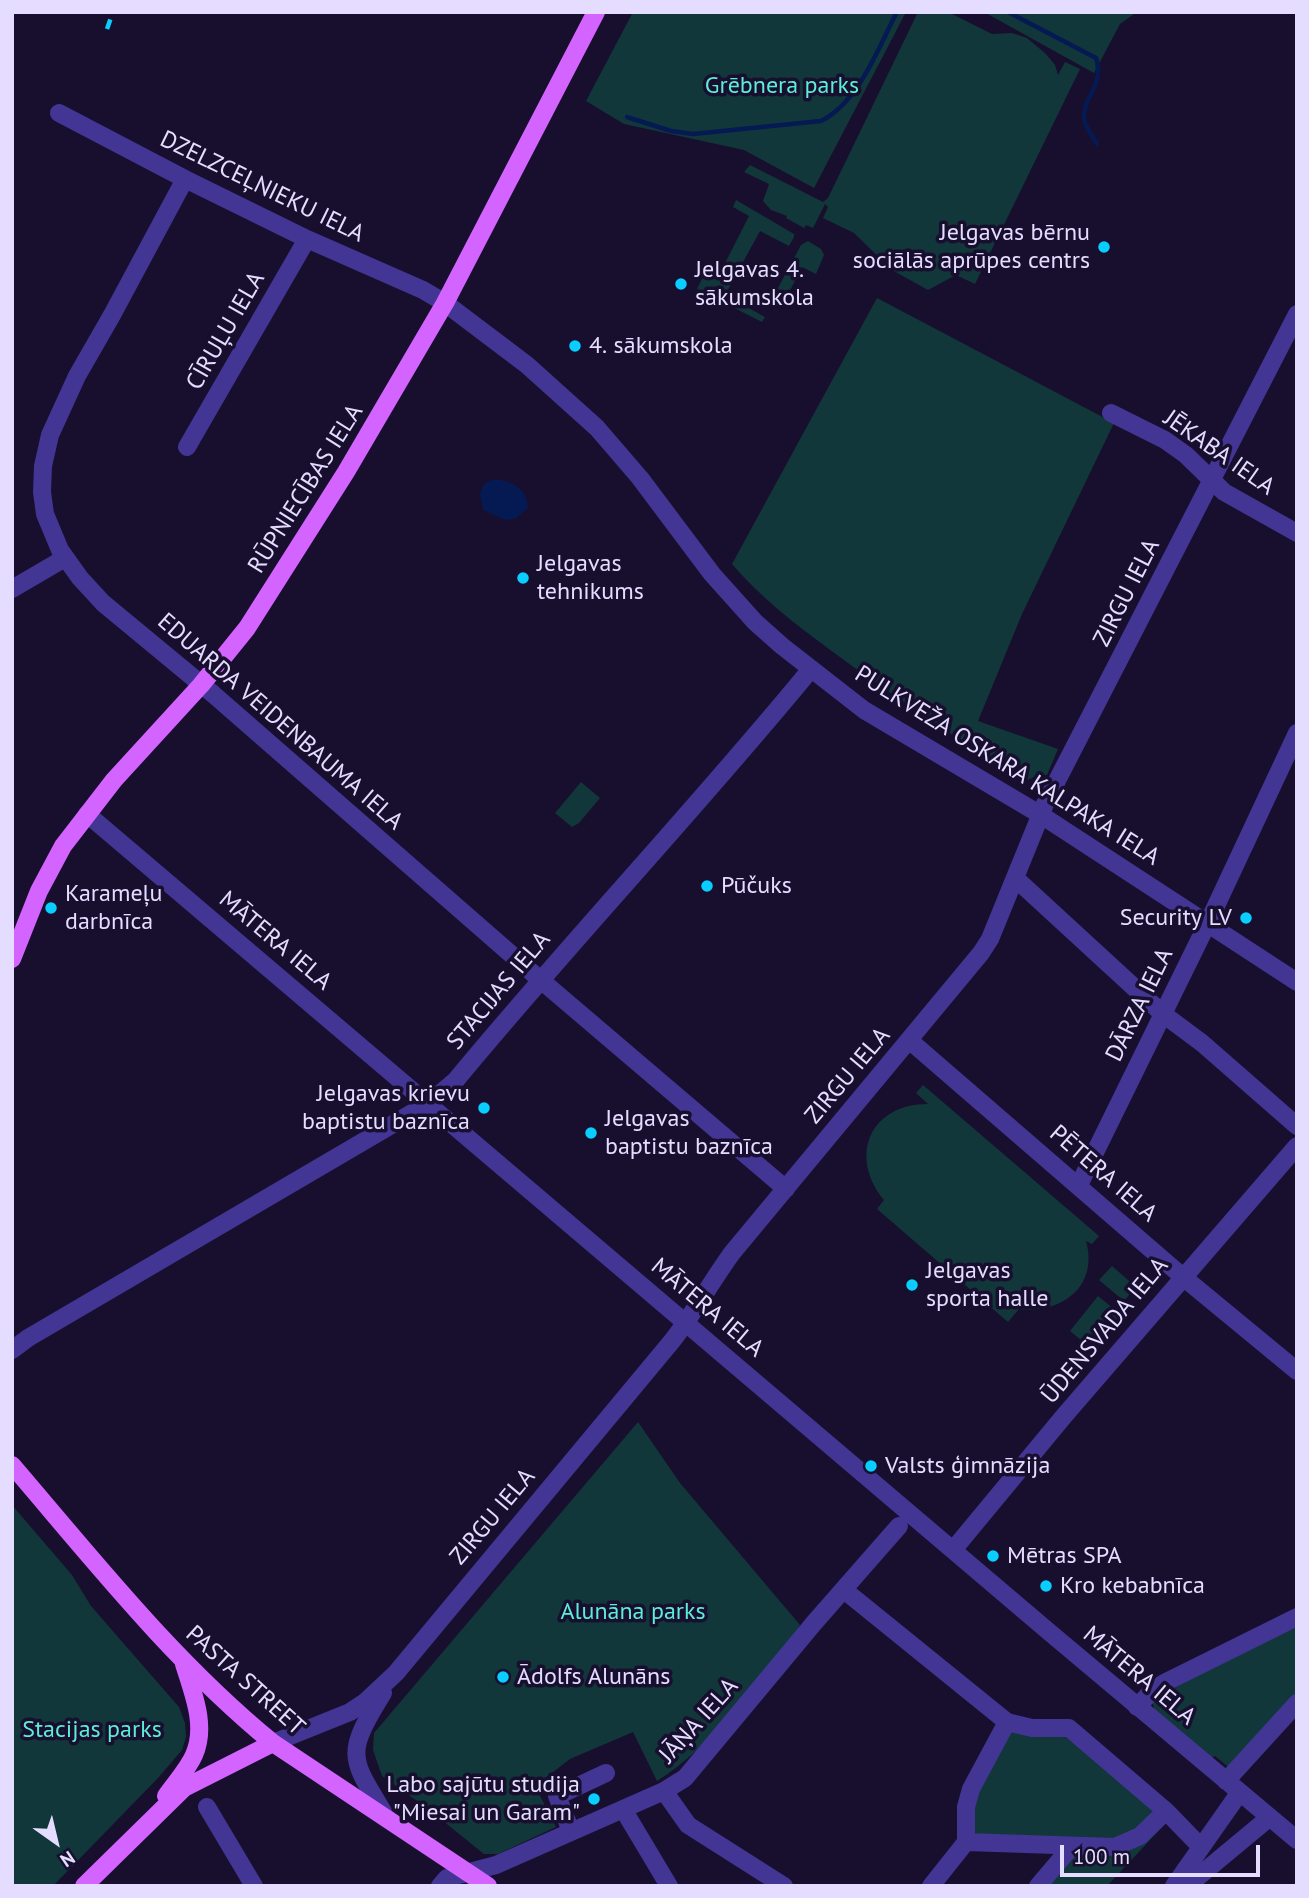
<!DOCTYPE html>
<meta charset="utf-8">
<style>
body{margin:0}
#map{position:relative;width:1309px;height:1898px;overflow:hidden;background:#180f2f;font-family:"PT Sans",sans-serif}
canvas{display:block}
.frame{position:absolute;inset:0;border:14px solid #e4ddff;pointer-events:none}
.north{position:absolute;left:21px;top:1807px;width:70px;height:70px;-webkit-text-stroke:5px #180f2f;paint-order:stroke;rotate:146deg;font-size:19px;font-weight:700;line-height:28px;text-align:center;color:#e4ddff}
.north::after{content:'';display:block;margin:auto;width:24px;height:32px;background:#e4ddff;clip-path:polygon(50% 0,100% 100%,50% 72%,0 100%)}
.scale{position:absolute;left:1060px;top:1845px;width:200px;height:32px;box-sizing:border-box;border:4px solid #e4ddff;border-top:0;padding-left:9px;font-size:21px;line-height:24px;white-space:nowrap;color:#e4ddff;-webkit-text-stroke:5px #180f2f;paint-order:stroke}
</style>
<div id="map">
<canvas width="1309" height="1898"></canvas>
<div class="frame"></div>
<div class="north">N</div>
<div class="scale">100 m</div>
</div>
<script>
const c = document.querySelector('canvas').getContext('2d');
c.lineJoin = 'round';
function paint(path, color) {
  c.fillStyle = color;
  c.fill(path, 'evenodd');
}
function stroke(path, color, width, dash) {
  c.strokeStyle = color;
  c.lineWidth = width;
  c.lineCap = dash ? 'butt' : 'round';
  c.setLineDash(dash || []);
  c.stroke(path);
}
function write(font, color, halo, rows, align = 'center') {
  c.font = font + ' "PT Sans",sans-serif';
  c.lineWidth = 7;
  c.setLineDash([]);
  c.textBaseline = 'middle';
  c.strokeStyle = halo;
  c.fillStyle = color;
  for (const [text, x, y, turn = 0] of rows) {
    c.save();
    c.translate(x, y);
    c.rotate((+turn || 0) * Math.PI / 180);
    c.textAlign = isNaN(turn) ? turn : align;
    if (halo) c.strokeText(text, 0, 0);
    c.fillText(text, 0, 0);
    c.restore();
  }
}
paint(new Path2D(`
 M633 12H906L814 188 744 150 624 124 586 101Z
 M918 12H948L992 34 1012 33 1027 38 1046 54 1055 65 1058 75 1065 62 1080 69 975 284 956 275 928 290 892 270 854 233 823 218 828 207 825 204 813 228 806 225 804 228 786 218 787 216 771 210 763 201 769 184 744 172 750 165 823 202 828 198Z
 M984 12H1137L1120 24 1094 73Z
 M736 200 794 234V237L789 246 760 231 725 295 765 317 762 322 697 289 705 273 717 279 749 216 733 207Z
 M808 241 821 249 824 255 816 274 802 267 781 308 771 301 801 245Z
 M877 298 1114 423 1022 614 978 721 1058 749 1047 775 1034 777 1025 781C958 739 892 696 829 649 794 623 760 597 732 564Z
 M581 782 600 798 579 823 572 827 555 813Z
 M923 1085 1099 1236 1092 1244 1086 1241C1099 1287 1061 1314 1019 1309L1008 1322 877 1209 884 1200C848 1156 870 1104 928 1104L916 1093Z
 M1112 1266 1136 1287 1124 1301 1099 1280Z
 M1098 1296 1121 1315 1093 1350 1070 1331Z
 M638 1422 680 1483 800 1625 792 1638C751 1688 713 1746 657 1781L633 1732 570 1759 535 1786 556 1827 498 1854H484L427 1808 382 1776 373 1750 374 1733Z
 M12 1505 72 1575 91 1606 179 1707 185 1723 186 1737 182 1750 158 1778 53 1886H12Z
 M1297 1627V1699L1232 1770 1215 1756 1210 1758 1155 1712 1152 1701 1154 1702 1156 1698 1225 1660Z
 M1009 1726 1064 1736 1108 1768 1157 1811 1122 1842 974 1836 971 1800Z
 M1166 1823 1107 1886H1048L1078 1852Z`), '#11373a');
paint(new Path2D(`
 M494 479C512 481 527 488 528 508L515 519 505 520 483 510 480 493 484 484Z`), '#051952');
stroke(new Path2D(`
 M1008 12 1096 58C1105 86 1082 98 1084 118 1085 127 1092 136 1097 144
 M627 117 671 131 693 134 821 121C859 102 878 48 897 12`), '#051952', 4.5);
stroke(new Path2D(`
 M59 113 185 179 307 239 423 290 445 303 527 365 597 428 640 478 712 574 755 622 782 646 864 710 1041 815 1297 982
 M185 179 112 315 77 376 50 435 43 466 42 492 45 514 60 550 80 578 103 603 213 694 536 976 786 1189
 M1111 413 1165 440 1186 455 1224 492 1297 533
 M187 447 307 239
 M12 589 65 558
 M87 814 1048 1631 1297 1840
 M1015 878 1163 1014 1202 1043 1297 1126
 M909 1040 1183 1277 1297 1371
 M1079 1185 1215 908 1297 733
 M12 1350 28 1338 429 1103 456 1080C571 941 696 809 811 669
 M953 1550 1064 1416 1297 1146
 M844 1590 1007 1722 1032 1728H1069L1166 1811 1200 1846
 M383 1693C344 1756 350 1757 387 1818
 M1137 1707 1153 1690 1164 1683 1297 1617
 M1007 1722 971 1789 966 1807V1842L1115 1847 1140 1836 1166 1811
 M273 1743 350 1712 365 1702 396 1673 672 1341C694 1313 711 1282 732 1253L981 953 990 939 1045 804 1297 314
 M1226 1781 1297 1703
 M664 1791 688 1825 784 1886
 M207 1807 254 1886
 M623 1809 669 1886
 M571 1831 557 1796 606 1773
 M440 1886 447 1878 496 1865 664 1791 685 1778 814 1623 899 1526
 M931 1886 966 1842
 M1038 1886 1072 1846
 M1174 1886 1240 1792
 M1187 1886 1270 1817`), '#423593', 18);
stroke(new Path2D(`
 M12 959 39 891 63 846 114 780 201 685 247 628 346 472 445 303 596 12
 M12 1465C96 1563 173 1661 273 1743L488 1886
 M166 1796C175 1783 188 1769 194 1755 207 1726 193 1693 184 1664
 M84 1886 184 1788 273 1743`), '#d464ff', 18);
stroke(new Path2D(`
 M107 29 113 12`), '#09ceff', 4.5, [10, 9]);
for (const [x, y, r, color] of [
 [1104,247,7,"#09ceff"],
 [681,284,7,"#09ceff"],
 [575,346,7,"#09ceff"],
 [523,578,7,"#09ceff"],
 [707,886,7,"#09ceff"],
 [51,908,7,"#09ceff"],
 [1246,918,7,"#09ceff"],
 [484,1108,7,"#09ceff"],
 [591,1133,7,"#09ceff"],
 [912,1285,7,"#09ceff"],
 [871,1466,7,"#09ceff"],
 [993,1556,7,"#09ceff"],
 [1046,1586,7,"#09ceff"],
 [503,1677,7,"#09ceff"],
 [594,1799,7,"#09ceff"]
]) {
  const dot = new Path2D();
  dot.arc(x, y, r, 0, 2 * Math.PI);
  c.fillStyle = color;
  c.fill(dot);
  stroke(dot, '#180f2f', 2.5);
}
write('24px', '#5bedd7', '#180f2f', [
 ["Grēbnera parks",782,86],
 ["Alunāna parks",633,1612],
 ["Stacijas parks",92,1730]
]);
write('24px', '#e4ddff', '#180f2f', [
 ["DZELZCEĻNIEKU IELA",262,187,26],
 ["CĪRUĻU IELA",226,331,-60],
 ["JĒKABA IELA",1219,453,35],
 ["RŪPNIECĪBAS IELA",306,489,-58],
 ["ZIRGU IELA",1127,593,-63],
 ["EDUARDA VEIDENBAUMA IELA",280,722,41],
 ["PULKVEŽA OSKARA KALPAKA IELA",1007,766,32],
 ["MĀTERA IELA",275,941,40],
 ["STACIJAS IELA",499,991,-50],
 ["DĀRZA IELA",1140,1005,-64],
 ["ZIRGU IELA",848,1076,-50],
 ["PĒTERA IELA",1103,1174,41],
 ["MĀTERA IELA",707,1308,40],
 ["ŪDENSVADA IELA",1105,1331,-50],
 ["ZIRGU IELA",493,1517,-50],
 ["MĀTERA IELA",1139,1676,40],
 ["PASTA STREET",245,1681,42],
 ["JĀŅA IELA",699,1721,-48]
]);
write('24px', '#e4ddff', '#180f2f', [
 ["Jelgavas bērnu",1090,233,"right"],
 ["sociālās aprūpes centrs",1090,261,"right"],
 ["Jelgavas 4.",695,270],
 ["sākumskola",695,298],
 ["4. sākumskola",589,346],
 ["Jelgavas",537,564],
 ["tehnikums",537,592],
 ["Pūčuks",721,886],
 ["Karameļu",65,894],
 ["darbnīca",65,922],
 ["Security LV",1232,918,"right"],
 ["Jelgavas krievu",470,1094,"right"],
 ["baptistu baznīca",470,1122,"right"],
 ["Jelgavas",605,1119],
 ["baptistu baznīca",605,1147],
 ["Jelgavas",926,1271],
 ["sporta halle",926,1299],
 ["Valsts ģimnāzija",885,1466],
 ["Mētras SPA",1007,1556],
 ["Kro kebabnīca",1060,1586],
 ["Ādolfs Alunāns",517,1677],
 ["Labo sajūtu studija",580,1785,"right"],
 ["\"Miesai un Garam\"",580,1813,"right"]
], 'left');
</script>
